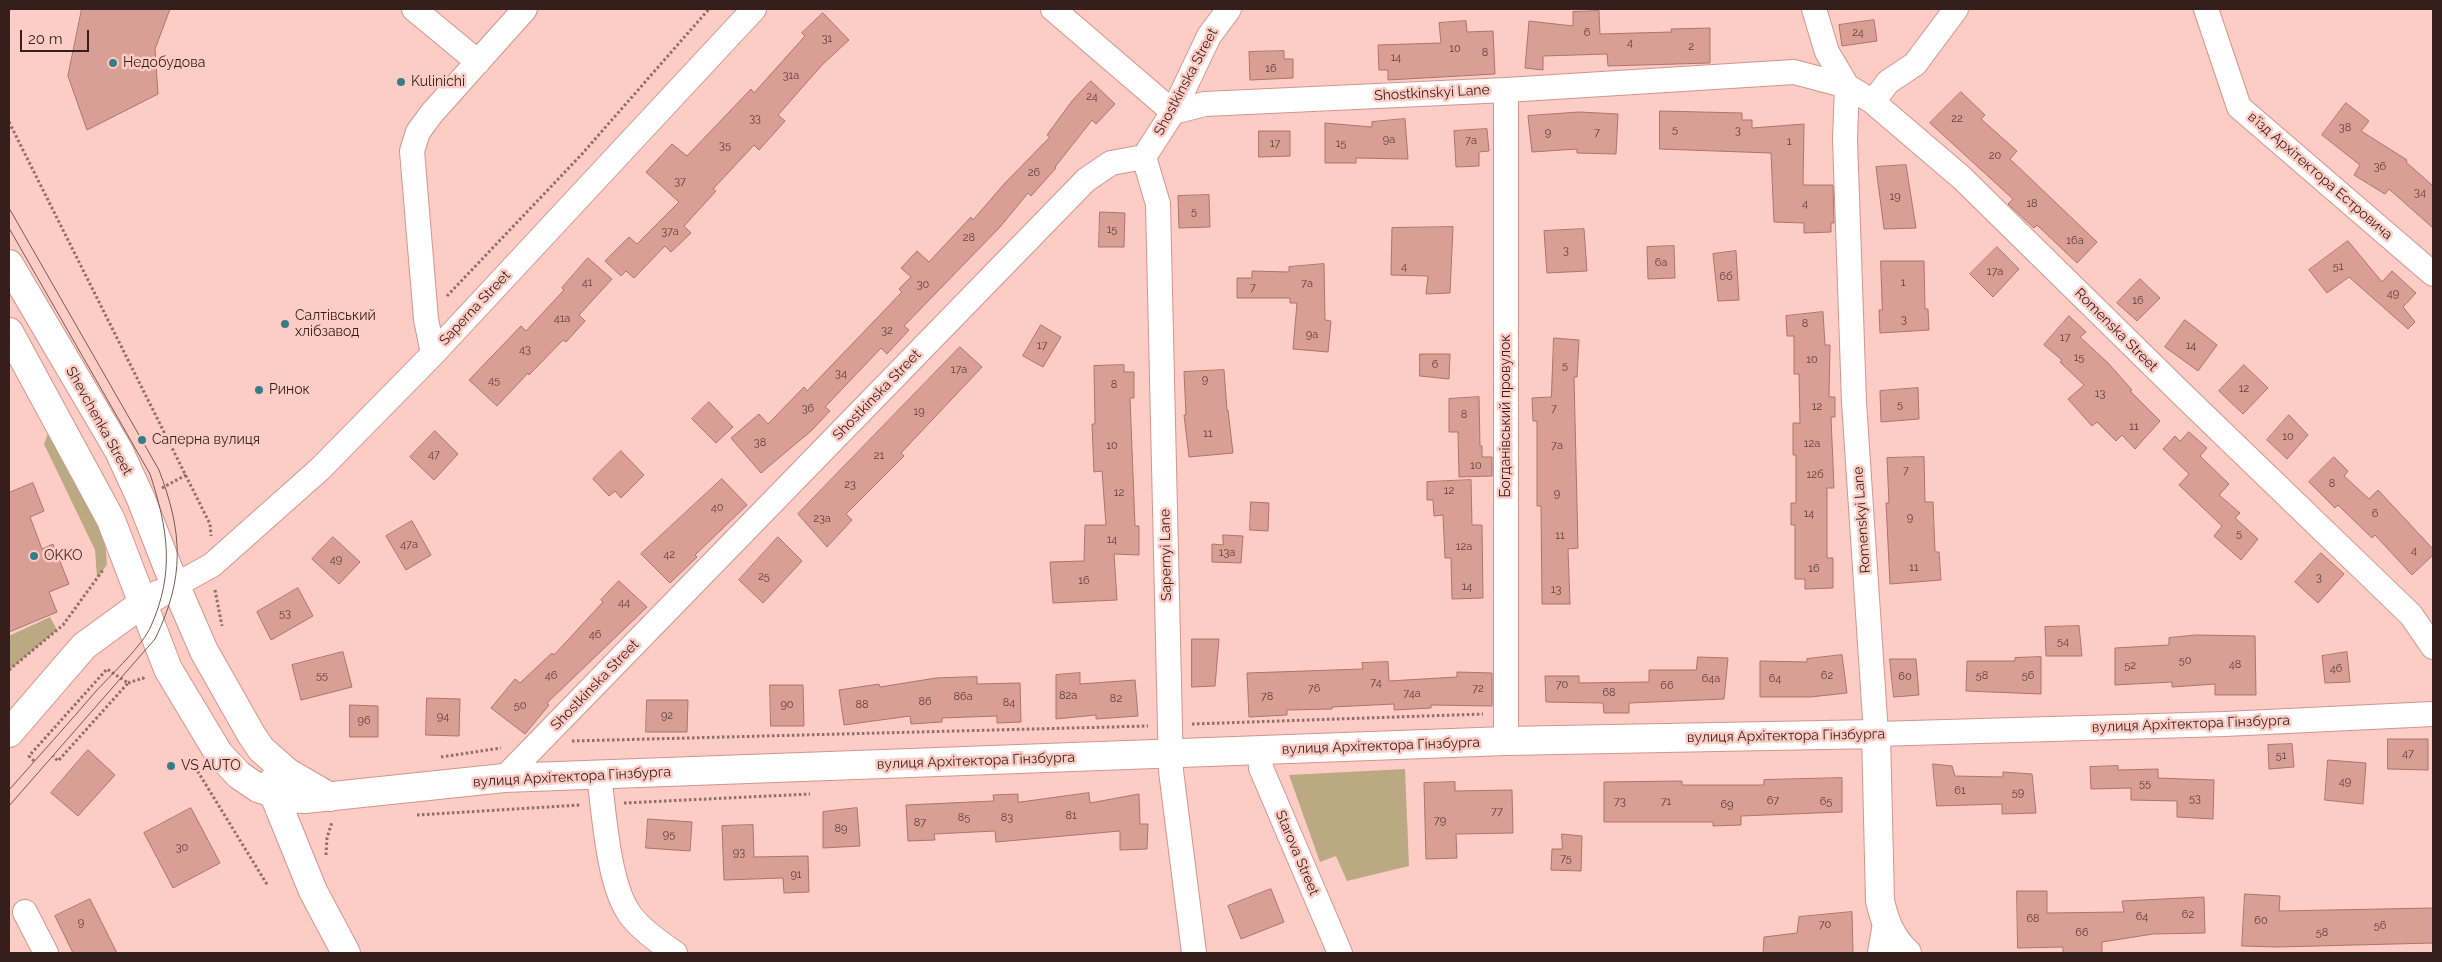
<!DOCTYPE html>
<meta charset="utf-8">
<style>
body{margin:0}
#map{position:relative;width:2442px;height:962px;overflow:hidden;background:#fdccc4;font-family:Raleway,sans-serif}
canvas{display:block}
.frame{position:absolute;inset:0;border:10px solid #351e1b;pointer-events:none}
.scale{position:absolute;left:20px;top:30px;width:69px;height:22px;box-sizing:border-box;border:2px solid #351e1b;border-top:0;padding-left:6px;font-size:15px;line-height:18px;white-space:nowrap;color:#351e1b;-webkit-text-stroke:4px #fdccc4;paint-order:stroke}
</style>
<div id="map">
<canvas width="2442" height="962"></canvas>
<div class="frame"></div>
<div class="scale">20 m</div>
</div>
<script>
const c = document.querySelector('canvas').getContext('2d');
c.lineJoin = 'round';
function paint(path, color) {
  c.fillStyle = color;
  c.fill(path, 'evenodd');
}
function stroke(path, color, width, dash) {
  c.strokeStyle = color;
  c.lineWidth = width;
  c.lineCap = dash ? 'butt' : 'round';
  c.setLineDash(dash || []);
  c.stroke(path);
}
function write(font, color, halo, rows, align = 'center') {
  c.font = font + ' Raleway,sans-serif';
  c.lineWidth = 5;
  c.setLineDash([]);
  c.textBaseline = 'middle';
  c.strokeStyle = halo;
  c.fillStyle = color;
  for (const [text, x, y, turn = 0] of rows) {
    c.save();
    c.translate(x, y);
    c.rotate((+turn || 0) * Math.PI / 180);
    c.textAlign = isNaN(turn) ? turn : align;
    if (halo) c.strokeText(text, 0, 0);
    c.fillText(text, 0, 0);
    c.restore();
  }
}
paint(new Path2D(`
 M49 431 88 506 105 542 107 565 97 578 95 550 44 444Z
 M50 617 57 630 9 670V636Z
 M1405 769 1409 866 1347 881 1336 856 1320 862 1289 775Z`), '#baa982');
const building = new Path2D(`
 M82 9H170L155 49 158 94 87 130 68 76Z
 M1599 11 1600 34 1672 32 1671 29 1710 28V63L1608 66 1607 54 1543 56V70L1525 68 1529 21 1573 26V12Z
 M823 13 849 40 822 65 778 115 785 121 759 150 754 145 713 189 716 191 684 226 691 233 671 252 665 246 634 278 626 271 621 276 605 261 629 237 637 244 679 202 646 172 672 144 687 156 751 89 754 93 805 36 802 33Z
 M1874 20 1877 41 1842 46 1839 25Z
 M1466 21 1467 32 1493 31 1495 74 1388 80V70H1379L1378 45 1441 43 1439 23Z
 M1284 51V59H1293V78L1250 80 1249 52Z
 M1091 81 1115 104 1096 124 1092 120 1055 167 1056 168 1031 196 1028 193 1000 227 904 326 909 330 887 354 881 348 825 407 830 411 811 431 761 473 731 438 759 414 768 424 804 387 807 391 902 292 899 289 911 277 901 268 917 251 929 262 971 217 973 220 1005 183 1050 137 1047 135 1072 101Z
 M1961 92 1985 115 1981 119 2017 151 2010 159 2097 242 2077 263 2037 225 2034 228 2008 204 2013 199 1930 123Z
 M2346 103 2369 121 2361 131 2407 160 2406 162 2433 186V228L2389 189 2385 194 2354 175 2360 165 2322 135Z
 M1660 111 1742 113V120H1752V128L1804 124 1803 185H1833L1834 223H1831V232L1804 233V223L1774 222 1771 153 1660 149Z
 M1579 112 1618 114 1616 154 1577 153V149L1532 152 1528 116Z
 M1405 119 1408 159 1356 158V163H1325V123L1372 127V122Z
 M1487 129 1489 151 1479 152V166L1456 167 1454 131Z
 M1259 131H1290V156L1259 157Z
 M1906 165 1916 228 1884 229 1876 167Z
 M1209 195 1210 227 1179 228 1178 196Z
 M1100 212 1125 213 1124 247H1099Z
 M1453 227 1450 293 1426 294 1428 276 1391 275 1392 228Z
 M1584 229 1587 271 1547 273 1544 231Z
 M2348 241 2382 282 2392 271 2416 293 2403 307 2415 322 2408 329 2349 277 2327 293 2309 270Z
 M1674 246 1675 278 1648 279 1647 247Z
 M1997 247 2019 269 1993 297 1970 274Z
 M1736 251 1739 300 1718 301 1713 254Z
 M588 258 612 279 579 315 585 321 566 342 563 340 529 375 528 373 497 406 469 380 521 326 526 331 564 290 562 288Z
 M1881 261H1924L1925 309H1928L1929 330 1880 333 1879 310H1882Z
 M1324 264 1325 320 1331 321 1328 352 1293 349 1297 303H1290V298H1237V278H1252V271L1289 272V267Z
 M2140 279 2160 298 2137 321 2117 303Z
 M1823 312 1825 345H1830L1829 397H1835V417H1831L1834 488H1827V558H1833V588L1805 589V579H1795V525H1791V503H1796V455H1793V423H1800L1799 374H1794V336H1787L1786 316Z
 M2069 316 2086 332 2080 337 2108 363 2132 390 2130 391 2160 421 2135 449 2122 435 2116 441 2097 422 2092 426 2068 399 2084 385 2060 362 2062 360 2044 345Z
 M2185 320 2217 345 2198 371 2165 347Z
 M1041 325 1061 337 1043 367 1023 356Z
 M1554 338 1579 340 1577 377H1574L1578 548 1568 549 1570 604H1542L1541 506H1537V421H1533L1532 398 1551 397Z
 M960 347 982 367 901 453 904 456 846 514 852 520 827 547 798 514Z
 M1420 354H1450L1449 379 1420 376Z
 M1124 365V372H1134V398H1130L1135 526H1139V555L1114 554 1117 600 1053 603 1050 562 1084 561 1085 525H1106L1102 471 1094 472 1092 424H1095L1094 366Z
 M2244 365 2268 388 2243 414 2219 391Z
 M1224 370 1227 410H1228L1233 453 1189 457 1184 415H1186L1184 372Z
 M1918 388 1919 419 1881 422 1880 391Z
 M1479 397 1480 446H1482V457H1492V476L1459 477 1458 432H1449V399Z
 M709 402 733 427 716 443 692 419Z
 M2289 415 2308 435 2287 459 2267 440Z
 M435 431 458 454 434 480 410 457Z
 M2189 432 2207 448 2200 456 2229 484 2219 495 2240 513 2235 518 2258 539 2241 560 2214 536 2222 526 2179 485 2189 474 2163 449 2175 436 2180 441Z
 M621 451 644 475 621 498 615 491 609 496 593 479Z
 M1924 457 1925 502H1933L1935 552H1939L1941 580 1890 584 1886 503H1889L1887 458Z
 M2334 457 2348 471 2344 476 2369 499 2378 490 2433 549V555L2412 575 2375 535 2372 538 2338 505 2335 508 2309 482Z
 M722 479 747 505 695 555 697 557 670 583 641 554Z
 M1471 480 1472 525H1482L1483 598 1452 599 1451 558H1445L1443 515 1434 516 1433 500H1427V482Z
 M33 483 44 511 30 517 42 549 53 544 69 584 49 592 57 612 9 632V493Z
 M1251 502 1269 503 1268 531 1250 530Z
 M412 521 431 555 406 570 386 536Z
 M1223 535 1243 536 1241 563 1212 562V544L1223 545Z
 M333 537 360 562 339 584 312 559Z
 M778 537 802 561 763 603 739 580Z
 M2321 553 2344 574 2318 603 2295 582Z
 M619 581 647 607 547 703 549 705 525 734 491 708 515 679 520 683 552 653 554 655 603 602 601 600Z
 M298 588 313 616 271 640 257 612Z
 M2079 626 2082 656H2046L2045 627Z
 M2196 635 2255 636 2256 695H2215V684L2172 687V682L2115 685V648L2169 645V638Z
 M1192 639H1219L1215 686 1192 687Z
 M343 652 352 687 301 700 292 665Z
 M2347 652 2350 682 2325 683 2322 656Z
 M1842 655 1847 693 1810 697H1760V661L1807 662V659Z
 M1698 657 1728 658 1724 699 1629 703V713H1604L1603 703 1546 702 1545 676H1579V683L1649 682V670H1696Z
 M2041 657V694L1966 691 1967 661H2015V658Z
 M1890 659H1916L1919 695 1894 697Z
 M1388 662 1389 681 1457 677V672L1492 673V706L1431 705V708L1394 710V704L1332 707V709L1287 710V715L1249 717 1247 673 1363 669 1362 663Z
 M1080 673V684L1135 680 1138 716 1096 719V715L1056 719V675Z
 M977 677V684L1020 683 1021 722 997 723V716L942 718V722L911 724 910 716 844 725 839 690 879 684 880 687 936 678Z
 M770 685H803L804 726H771Z
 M427 698 460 699 459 736 426 735Z
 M647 700H688L687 732H646Z
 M350 705 378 706V737H350Z
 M2388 739H2428V770L2388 769Z
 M2292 744 2294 767 2269 769 2268 745Z
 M88 750 115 775 78 816 51 793Z
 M2328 760 2366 763 2363 804 2325 800Z
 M1933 764 1952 766 1955 776 2003 777V772L2032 774 2036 813 2002 814V804L1937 806Z
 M2118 766V770L2158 769V778L2214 780 2213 819 2177 817V801L2131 800V788L2091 789 2090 767Z
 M1842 778V812L1741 816V825L1713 826V822H1604V782L1682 781V785H1764V780Z
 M1455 782V791L1512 790 1513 833 1456 834 1457 858 1426 859 1424 783Z
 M1089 793 1090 803 1139 794 1140 824H1148L1147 849 1120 850V831L996 842 995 831 934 834 935 840 908 841 906 805 994 801 993 795 1018 794V802Z
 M191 808 220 863 173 888 144 833Z
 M857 808 860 846 823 848V812Z
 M648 819 692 822 690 851 646 848Z
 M753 825 754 857 808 856 809 892 784 893 783 878 724 880 722 826Z
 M1562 834 1582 836 1581 871 1551 870 1552 849H1562Z
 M1271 889 1284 922 1241 939 1228 906Z
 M2017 891H2047V913L2124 912 2122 901 2204 897 2205 933 2153 934 2102 942V953H2063V947L2018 948Z
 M2245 894 2280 896 2279 911 2433 908V943L2277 947 2242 946Z
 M90 899 117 953H73L55 916Z
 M1852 912 1853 953H1763L1764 937 1797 933 1799 917Z`);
paint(building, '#d99e96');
stroke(building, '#ac746c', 1);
const minor = new Path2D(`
 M414 9 478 62
 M1053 9 1173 112 1205 104 1506 90 1794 72 1847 86 1845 139 1854 402 1876 734 2225 724 2433 714
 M1814 9 1827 52 1847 86 1873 102 1962 178 2183 395 2411 615 2433 647
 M2206 9 2239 107 2433 274
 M1506 90V741
 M1873 102 1888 82 1915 64 1956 9
 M1144 157 1158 204 1171 771 1194 953
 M433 354 426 319 412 151 418 132 432 113 525 9
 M176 585 212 565 320 469 433 354 754 9
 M1260 751 1261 768 1340 953
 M599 775C604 812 608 879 627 910 636 926 660 943 675 953
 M504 778 1086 180 1111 163 1144 157 1173 112 1209 36 1229 9
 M25 912 46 953
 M1880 953 1885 923`);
const major = new Path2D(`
 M9 264 119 451 141 499 168 568 204 651 251 734 261 749 287 772 330 797
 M9 332 111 520 168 669 219 754 239 775 258 788 287 798 305 799 504 778 1506 741 1876 734 1880 901C1885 922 1891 938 1907 953
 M9 733 84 646 143 603 159 594
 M273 781 274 795 313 891 346 953`);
stroke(minor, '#d0968e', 26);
stroke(major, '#d0968e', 30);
stroke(new Path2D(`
 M9 122 210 524 211 536
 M447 296 582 154 709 9
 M162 488 186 475
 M215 590 222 626
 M9 670 63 625 103 570
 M128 683 143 678 144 680
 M1192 724 1483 714
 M572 741 1148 726
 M441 757 501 748
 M34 761 29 756 107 669 128 683 58 761 53 756
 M195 767 268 886
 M624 803 810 794
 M417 815 580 805
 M326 855 327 838 332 822`), '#906d68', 3, [2.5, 2.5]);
stroke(minor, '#fff', 24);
stroke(major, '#fff', 28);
stroke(new Path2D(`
 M9 208 159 470C183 533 185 578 155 639L9 806
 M9 228 150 474C168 529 175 572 151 626 143 645 112 674 97 690 68 724 38 757 9 790`), '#785853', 1);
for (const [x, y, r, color] of [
 [113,63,5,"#367d88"],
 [401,82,5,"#367d88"],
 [285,324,5,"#367d88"],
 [259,390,5,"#367d88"],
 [142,440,5,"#367d88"],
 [34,556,5,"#367d88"],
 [171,766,5,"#367d88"]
]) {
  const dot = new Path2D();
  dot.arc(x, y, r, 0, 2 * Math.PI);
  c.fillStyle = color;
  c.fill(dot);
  stroke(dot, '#fdccc4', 2);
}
write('11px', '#5e3e3a', null, [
 ["6",1587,33],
 ["24",1858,33],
 ["31",827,39],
 ["4",1630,43],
 ["2",1691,47],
 ["10",1455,49],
 ["8",1485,53],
 ["14",1396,58],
 ["16",1271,69],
 ["31а",791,76],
 ["24",1092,97],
 ["33",755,119],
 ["22",1957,119],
 ["38",2345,128],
 ["5",1675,130],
 ["3",1738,131],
 ["9",1548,133],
 ["7",1597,133],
 ["9а",1389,140],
 ["7а",1471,141],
 ["1",1789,142],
 ["17",1275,144],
 ["15",1341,144],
 ["35",725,146],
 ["20",1995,156],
 ["36",2380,167],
 ["26",1034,173],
 ["37",680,182],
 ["34",2420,193],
 ["19",1895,197],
 ["4",1805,204],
 ["18",2032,204],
 ["5",1194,212],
 ["15",1112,230],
 ["37а",670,232],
 ["28",969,238],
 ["16а",2075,241],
 ["3",1566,251],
 ["6а",1661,263],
 ["4",1404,267],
 ["51",2338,267],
 ["17а",1995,272],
 ["6б",1726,277],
 ["41",587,283],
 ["1",1903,283],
 ["7а",1307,284],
 ["30",923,285],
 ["7",1253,288],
 ["49",2393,294],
 ["16",2138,301],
 ["41а",562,319],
 ["3",1904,320],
 ["8",1805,324],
 ["32",887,331],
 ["9а",1312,335],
 ["17",2065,338],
 ["17",1042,346],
 ["14",2191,346],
 ["43",525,350],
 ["15",2079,358],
 ["10",1812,360],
 ["6",1435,365],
 ["5",1565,366],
 ["17а",959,370],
 ["34",841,374],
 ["9",1205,380],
 ["45",494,381],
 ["8",1114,385],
 ["12",2244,389],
 ["13",2100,394],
 ["5",1900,405],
 ["12",1817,407],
 ["36",808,409],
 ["7",1554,409],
 ["19",919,412],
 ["8",1464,415],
 ["11",2134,427],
 ["11",1208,434],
 ["10",2288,437],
 ["38",760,443],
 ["12а",1812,444],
 ["10",1112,446],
 ["7а",1557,446],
 ["47",434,455],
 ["21",879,456],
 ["10",1476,466],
 ["7",1906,471],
 ["12б",1815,475],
 ["8",2332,484],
 ["23",850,485],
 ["12",1449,491],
 ["12",1119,493],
 ["9",1557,494],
 ["40",717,508],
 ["14",1809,514],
 ["6",2375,514],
 ["9",1910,518],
 ["23а",822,519],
 ["5",2239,534],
 ["11",1560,536],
 ["14",1112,540],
 ["47а",409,545],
 ["12а",1464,547],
 ["4",2414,551],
 ["13а",1227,553],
 ["42",669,555],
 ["49",336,560],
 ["11",1914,568],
 ["16",1814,569],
 ["25",764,577],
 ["3",2319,578],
 ["16",1084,581],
 ["14",1467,587],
 ["13",1556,590],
 ["44",624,603],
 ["53",285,614],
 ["46",595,635],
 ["54",2063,642],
 ["50",2185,661],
 ["48",2235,665],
 ["52",2130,666],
 ["46",2336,669],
 ["55",322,676],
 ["46",551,676],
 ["62",1827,676],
 ["58",1982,676],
 ["56",2028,676],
 ["60",1905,677],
 ["64а",1711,679],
 ["64",1775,679],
 ["74",1376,683],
 ["70",1562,685],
 ["66",1667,686],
 ["76",1314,689],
 ["72",1478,689],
 ["68",1609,693],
 ["74а",1412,694],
 ["82а",1068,696],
 ["86а",963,697],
 ["78",1267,697],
 ["82",1116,699],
 ["86",925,702],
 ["84",1009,703],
 ["90",787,705],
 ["88",862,705],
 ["50",520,706],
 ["92",667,716],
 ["94",443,717],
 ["96",364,721],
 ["47",2408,754],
 ["51",2281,756],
 ["49",2345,782],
 ["55",2145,784],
 ["61",1960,791],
 ["59",2018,793],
 ["53",2195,799],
 ["67",1773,801],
 ["73",1620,802],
 ["71",1666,802],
 ["65",1826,802],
 ["69",1727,805],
 ["77",1497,812],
 ["81",1071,816],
 ["85",964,818],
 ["83",1007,818],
 ["79",1440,821],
 ["87",920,823],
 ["89",841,829],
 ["95",669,835],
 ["30",182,848],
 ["93",739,853],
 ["75",1566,859],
 ["91",796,875],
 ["62",2188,915],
 ["64",2142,917],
 ["68",2033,919],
 ["60",2261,921],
 ["9",81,923],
 ["70",1825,925],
 ["56",2380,926],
 ["66",2082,933],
 ["58",2322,933]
]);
write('14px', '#351e1b', '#fdccc4', [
 ["Недобудова",123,63],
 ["Kulinichi",411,82],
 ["Салтівський",295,316],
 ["хлібзавод",295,332],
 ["Ринок",269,390],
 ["Саперна вулиця",152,440],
 ["OKKO",44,556],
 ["VS AUTO",181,766]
], 'left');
write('14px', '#351e1b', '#fdccc4', [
 ["Shostkinska Street",1186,82,-62],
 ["Shostkinskyi Lane",1432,93,-3],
 ["в’їзд Архітектора Естровича",2320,176,41],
 ["Saperna Street",475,308,-47],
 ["Romenska Street",2116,330,45],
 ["Shostkinska Street",877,395,-46],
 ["Богданівський провулок",1506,416,-90],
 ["Shevchenka Street",99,421,61],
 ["Romenskyi Lane",1862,520,-94],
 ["Sapernyi Lane",1166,555,-91],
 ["Shostkinska Street",595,685,-46],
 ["вулиця Архітектора Гінзбурга",2191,724,-2],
 ["вулиця Архітектора Гінзбурга",1786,736,-1],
 ["вулиця Архітектора Гінзбурга",1381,746,-2],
 ["вулиця Архітектора Гінзбурга",976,761,-2],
 ["вулиця Архітектора Гінзбурга",572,777,-3],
 ["Starova Street",1297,853,67]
]);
</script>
